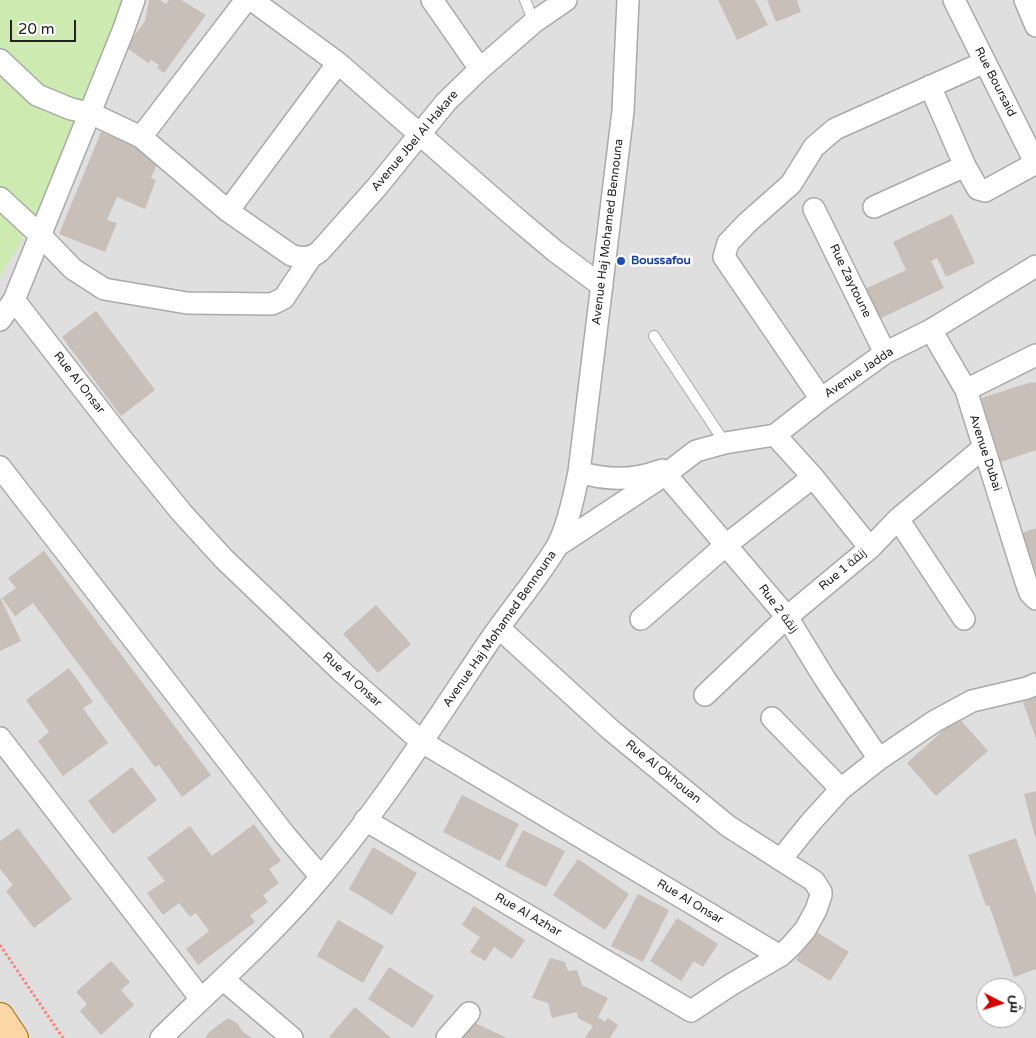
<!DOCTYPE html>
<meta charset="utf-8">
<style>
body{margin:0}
#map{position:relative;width:1036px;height:1038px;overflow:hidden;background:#f2efe9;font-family:"Varela Round",Cairo,sans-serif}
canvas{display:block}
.north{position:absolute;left:976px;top:978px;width:50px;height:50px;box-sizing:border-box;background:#fff;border:1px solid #a7a7a7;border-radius:50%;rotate:95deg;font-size:14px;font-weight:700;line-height:20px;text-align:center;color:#222}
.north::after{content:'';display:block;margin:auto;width:18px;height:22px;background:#d40000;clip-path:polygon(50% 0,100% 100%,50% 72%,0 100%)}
.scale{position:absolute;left:10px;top:20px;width:66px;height:22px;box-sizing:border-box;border:2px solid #222;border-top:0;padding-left:6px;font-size:15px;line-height:18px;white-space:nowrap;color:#222;-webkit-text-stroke:4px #fff;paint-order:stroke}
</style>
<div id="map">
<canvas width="1036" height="1038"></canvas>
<div class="north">ش</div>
<div class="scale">20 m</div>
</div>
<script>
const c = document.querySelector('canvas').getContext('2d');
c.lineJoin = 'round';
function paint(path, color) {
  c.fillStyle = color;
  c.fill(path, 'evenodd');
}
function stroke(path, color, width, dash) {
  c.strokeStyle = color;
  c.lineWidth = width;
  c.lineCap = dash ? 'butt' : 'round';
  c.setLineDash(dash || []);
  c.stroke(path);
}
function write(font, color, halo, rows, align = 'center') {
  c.font = font + ' "Varela Round",Cairo,sans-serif';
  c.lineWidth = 5;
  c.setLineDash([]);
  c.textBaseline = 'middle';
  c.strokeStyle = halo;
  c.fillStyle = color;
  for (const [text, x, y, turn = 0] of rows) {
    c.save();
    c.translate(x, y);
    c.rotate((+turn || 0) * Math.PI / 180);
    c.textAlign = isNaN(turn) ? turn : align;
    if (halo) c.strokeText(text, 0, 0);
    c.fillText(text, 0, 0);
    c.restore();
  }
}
paint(new Path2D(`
 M0 0H1036V1038H0ZM986 988H1016V1018H986Z`), '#e0dfdf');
paint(new Path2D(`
 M0 0H123L70 159 0 277Z`), '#cdebb0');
paint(new Path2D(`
 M149 0H160L166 4 169 0H181L206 15 164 73 157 68 159 65 151 60 148 63 126 47 145 21Z
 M718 0H755L768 25 737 40Z
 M767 0H797L801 12 776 22Z
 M101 132 160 156 151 178 156 180 145 209 117 197 107 220 117 223 105 252 59 234Z
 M952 214 975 263 946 277 937 258 931 261 944 288 875 321 861 291 906 270 893 242Z
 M96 311 155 390 121 416 62 337Z
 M1032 382 1033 383 1036 382V450L1001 462 981 398Z
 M1036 528V572L1022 533Z
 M44 551 211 775 182 797 159 765 155 767 33 603 15 616 2 598 16 588 8 578Z
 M0 597 21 641 0 651Z
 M376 605 411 644 378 673 343 634Z
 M69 668 93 702 83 708 108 743 63 776 38 741 49 732 26 700Z
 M1036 697V739L1023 702Z
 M958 717 988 751 936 796 907 763Z
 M132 767 157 800 113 834 88 801Z
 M1036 791V837H1035L1024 794Z
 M462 795 519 824 500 861 443 832Z
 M254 824 281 861 269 869 279 883 263 895 268 902 250 915 255 922 198 965 186 949 209 931 196 913 190 917 179 903 163 915 147 893 165 881 147 858 190 826 212 856Z
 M18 828 72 899 34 928 6 891 13 885 0 869V841Z
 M523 830 565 851 546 887 505 866Z
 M1016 838 1036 895V969L1014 977 989 905 986 906 968 855Z
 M373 847 417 873 392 915 349 889Z
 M578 859 629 894 605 930 553 895Z
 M638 894 669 910 643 962 611 946Z
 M474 906 525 940 512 959 494 947 485 961 470 952 480 937 462 925Z
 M677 918 718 944 703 967 694 961 681 981 650 961Z
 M338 920 384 946 363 983 317 956Z
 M815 931 849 952 830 981 796 960Z
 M550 958 565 962 568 971 577 970 582 985 608 998 598 1017 605 1022 608 1018 618 1025 610 1038H585L593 1026 578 1018 577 1012 552 1018 548 1003 532 998Z
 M111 961 130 982 121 990 134 1005 101 1035 80 1011 87 1004 76 992Z
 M389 967 434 996 413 1028 368 999Z
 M1018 986 1026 1012 1016 1015V988H1012Z
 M355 1007 391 1038H331L329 1037Z
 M228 1018 237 1023 243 1032 252 1038H205L209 1032Z
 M471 1021 507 1038H463Z`), '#c7bfb8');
const lane = new Path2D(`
 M525 0 534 22
 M654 336 725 443`);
const street = new Path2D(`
 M252 0 338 63 511 214 555 251 602 286
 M432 0 480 69
 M954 0 1036 164
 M1025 0 1036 26
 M0 60 37 95 71 109 90 113 141 137 228 211 291 255C302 259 311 259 320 251L376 188 446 102 480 69 534 22 566 0
 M930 86 965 166
 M141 137 246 0
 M0 198 40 235 73 269 104 289 187 303 272 304 284 298 311 257
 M874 207 965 166 978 189 985 191 1036 163
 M814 209 885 353
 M228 211 338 63
 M14 300 125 443 182 513 224 559 340 670 422 742 780 956
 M0 320 14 300 123 31 134 0
 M931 330 966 390 1026 582 1030 593 1036 599
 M966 390 1036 355
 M821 399 724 257 728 243 747 223 791 184 814 147 835 129 985 62
 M775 435 813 477 870 548
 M0 467 285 835 321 877
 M662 470 787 617 825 679 879 759
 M579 472C605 480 632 481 659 471
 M898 519 964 619
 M557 546 666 474 696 451 725 443 775 435 821 399 885 353 931 330 1036 266
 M641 619 726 545 813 477
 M705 695 787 617 870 548 898 519 983 448
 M772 718 841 789
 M0 738 201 999
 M365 820 691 1011 732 984 780 956 791 946 805 930 816 910 821 895V892L814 881 728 826 612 731 499 628
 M781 859 811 822 841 789 879 759 935 721 972 701 1027 688 1036 684
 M224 980 292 1038
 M161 1038C215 985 272 936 321 877 382 805 433 725 486 646 508 613 536 581 556 548 567 530 575 492 579 472L623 111 628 0
 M447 1038 469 1013`);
const primary = new Path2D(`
 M0 1017 14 1038`);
stroke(lane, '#a9a9a9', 12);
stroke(street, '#a9a9a9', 24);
stroke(primary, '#a06b00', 30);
stroke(new Path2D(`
 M0 945 63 1038`), '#fa8072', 3, [2.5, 2.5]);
stroke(lane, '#fff', 10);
stroke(street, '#fff', 21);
stroke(primary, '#fcd6a4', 28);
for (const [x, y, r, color] of [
 [621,261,5,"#1a4fb4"]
]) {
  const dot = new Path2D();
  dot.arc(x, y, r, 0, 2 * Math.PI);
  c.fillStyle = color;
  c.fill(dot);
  stroke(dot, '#fff', 2);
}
write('12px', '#222', '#fff', [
 ["Rue Boursaid",995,82,63],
 ["Avenue Jbel Al Hakare",415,141,-50],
 ["Avenue Haj Mohamed Bennouna",608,232,-83],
 ["Rue Zaytoune",850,281,64],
 ["Avenue Jadda",859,373,-34],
 ["Rue Al Onsar",79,383,52],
 ["Avenue Dubai",985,453,72],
 ["Rue 1 زنقة",843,570,-40],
 ["Rue 2 زنقة",778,609,53],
 ["Avenue Haj Mohamed Bennouna",500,629,-55],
 ["Rue Al Onsar",352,680,42],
 ["Rue Al Okhouan",663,772,39],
 ["Rue Al Onsar",690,902,31],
 ["Rue Al Azhar",528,915,30]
]);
write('bold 12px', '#164399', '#fff', [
 ["Boussafou",631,261]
], 'left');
</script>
